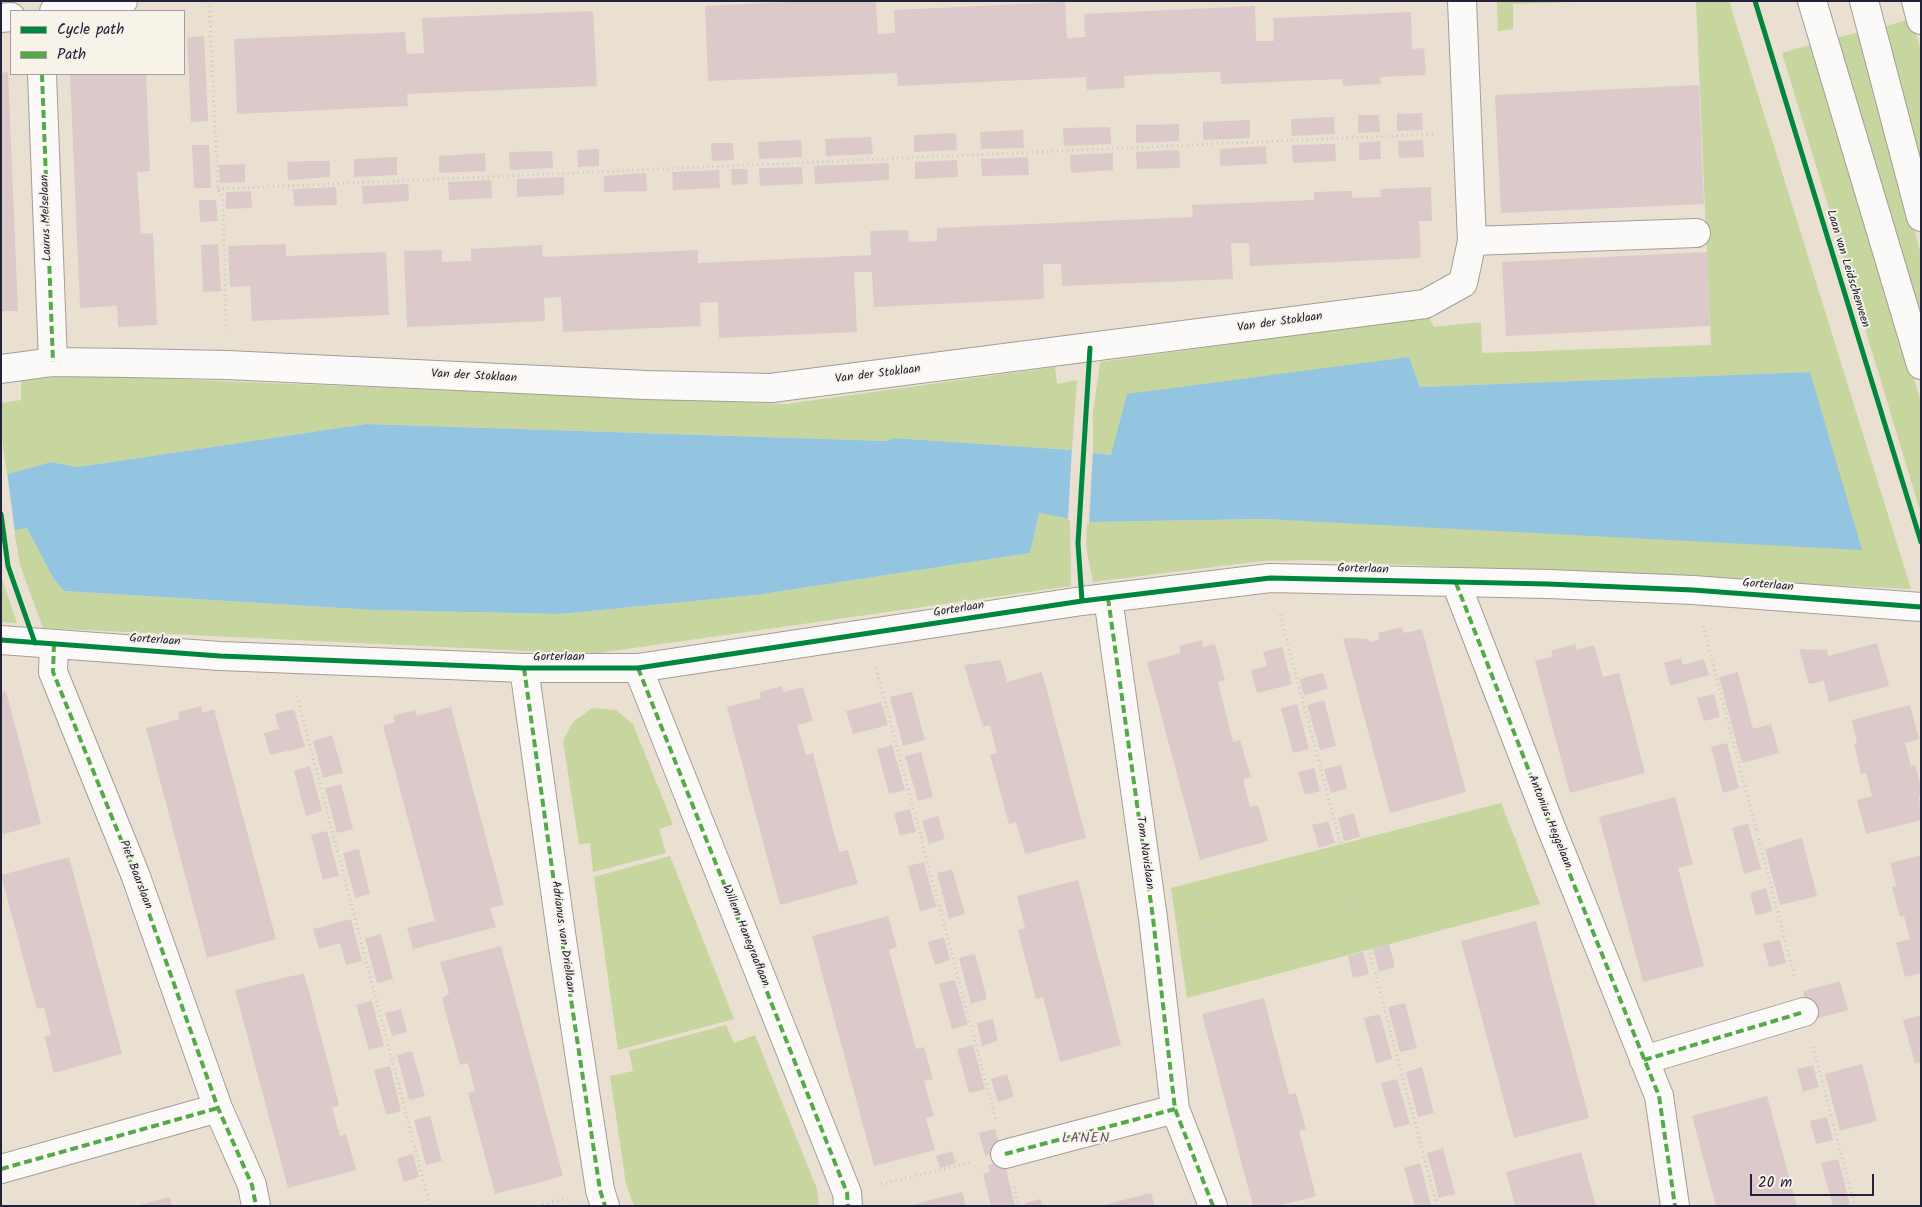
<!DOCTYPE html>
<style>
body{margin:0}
#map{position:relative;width:1922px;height:1207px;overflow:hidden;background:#e9e0d2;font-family:Kalam,sans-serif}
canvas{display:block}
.frame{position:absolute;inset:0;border:2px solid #22223b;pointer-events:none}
.legend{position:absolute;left:10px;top:10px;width:175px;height:65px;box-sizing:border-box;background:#f7f3e8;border:1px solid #a29fa3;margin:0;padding:6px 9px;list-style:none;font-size:15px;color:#22223b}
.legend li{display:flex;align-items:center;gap:10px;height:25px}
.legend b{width:25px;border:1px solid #a29fa3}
.scale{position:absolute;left:1750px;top:1174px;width:124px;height:22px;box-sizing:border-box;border:2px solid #22223b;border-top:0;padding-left:6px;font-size:15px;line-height:18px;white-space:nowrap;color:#22223b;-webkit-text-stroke:4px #f7f3e8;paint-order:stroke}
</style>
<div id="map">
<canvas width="1922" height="1207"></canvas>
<div class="frame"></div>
<ul class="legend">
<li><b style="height:6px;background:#00873e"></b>Cycle path</li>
<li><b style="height:6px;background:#53aa46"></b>Path</li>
</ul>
<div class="scale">20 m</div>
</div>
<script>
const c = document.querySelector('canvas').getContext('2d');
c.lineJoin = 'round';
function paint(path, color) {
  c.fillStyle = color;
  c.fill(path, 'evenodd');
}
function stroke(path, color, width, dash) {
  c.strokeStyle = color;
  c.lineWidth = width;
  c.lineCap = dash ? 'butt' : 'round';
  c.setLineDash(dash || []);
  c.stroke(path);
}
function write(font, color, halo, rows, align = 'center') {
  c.font = font + ' Kalam,sans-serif';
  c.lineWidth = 4;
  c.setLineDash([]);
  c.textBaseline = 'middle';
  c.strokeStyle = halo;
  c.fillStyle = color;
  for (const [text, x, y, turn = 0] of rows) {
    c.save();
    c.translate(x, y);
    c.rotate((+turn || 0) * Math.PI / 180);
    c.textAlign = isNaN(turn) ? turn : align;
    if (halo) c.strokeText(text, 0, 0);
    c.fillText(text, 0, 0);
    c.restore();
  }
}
paint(new Path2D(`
 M1602 1 1513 4V29L1498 31 1497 1Z
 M1696 1H1729L1911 589 1307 560 1262 561 1093 582 1086 547 1087 522 1265 519 1435 526 1810 372 1420 387 1409 357 1112 455 1093 453V413L1100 362 1429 317 1434 327 1481 322 1482 353 1711 345Z
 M1912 19 1921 51V160L1885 26Z
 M1862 31 1921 255V323L1833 39Z
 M1812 44 1921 402V514L1782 53Z
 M1055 367 1057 384 1077 380 1072 450 894 438 888 441 366 424 78 467 51 462 7 475 1 432V403L21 400V381L73 375 786 404Z
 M1039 512 1070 518 1071 586 591 654 43 628 20 565 14 530 27 528 53 578 64 591 374 610 560 614 756 595 1030 553Z
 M1 576 17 623 1 622Z
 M592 708 616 710 633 724 673 824 659 829 666 853 593 872 590 843 579 844 563 741 573 722Z
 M1501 803 1540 904 1187 998 1171 888Z
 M670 856 734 1019 618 1050 594 877Z
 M726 1025 734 1043 755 1035 817 1189 819 1206H634L626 1184 610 1076 633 1071 629 1051Z`), '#c7d59e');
paint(new Path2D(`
 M1409 357 1420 387 1810 372 1862 550 1265 519 1087 522 1039 513 1030 553 756 595 560 614 374 610 64 591 53 578 27 528 1 533V476L51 462 78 467 366 424 887 441 894 438 1072 450 1111 455 1127 394Z`), '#93c5e1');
paint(new Path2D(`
 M1072 447 1093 451 1089 524 1068 520Z
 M7 472 15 533 1 535V473Z`), '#e9e0d2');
paint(new Path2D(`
 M808 1H876L878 34 895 33 894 10 1065 2 1067 38 1085 37 1084 14 1255 6 1256 41H1274L1273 18 1411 12 1412 49 1424 48 1426 75 1380 77 1381 84 1343 86 1342 79 1221 84 1220 72 1155 74 1124 76 1125 88 1087 90 1086 77 898 86 897 73 708 81 705 6Z
 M593 11 597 86 407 94 408 106 237 114 234 39 405 32 407 54 424 53 422 18Z
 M204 36 208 121 191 122 187 38Z
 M8 72 18 311H1V73Z
 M70 74H146L150 171 137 172 141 234 153 233 157 325 118 327 117 306 80 308Z
 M1699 85 1704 204 1501 213 1495 95Z
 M1422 113 1423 130 1397 131V114Z
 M1358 115H1379L1380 132 1358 133Z
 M1334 117 1335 134 1292 136 1291 119Z
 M1250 120V138L1203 140V122Z
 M1179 124V141L1136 143V125Z
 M1110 127 1111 144 1064 146 1063 128Z
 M1023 130 1024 148 981 149 980 132Z
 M956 133 957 150 914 152V135Z
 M871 137 873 154 826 156 825 139Z
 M801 140 802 157 759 159 758 142Z
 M1423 140 1424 157 1399 158 1398 141Z
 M1380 141 1381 159 1359 160V143Z
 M711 143H733L734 160 712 161Z
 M1335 144 1336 161 1293 163 1292 145Z
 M192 145H209L211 188H194Z
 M1266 146 1267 164 1220 166V149Z
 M599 149V166L578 167 577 150Z
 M1179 150 1180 168 1137 169 1136 152Z
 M552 151 553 168 510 170 509 152Z
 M485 153 486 171 439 173V156Z
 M1113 153V170L1071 173 1070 155Z
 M397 157V175L354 177V159Z
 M1028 157 1029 175 982 176 981 159Z
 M957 160 958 177 915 179V162Z
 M308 161H330V177L288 180 287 162Z
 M889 163V180L815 184 814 166Z
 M245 164V182L220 183 219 165Z
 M802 167 803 184 760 186 759 168Z
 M731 169H747L748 184 732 185Z
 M719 170 720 188 673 190 672 172Z
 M646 173 647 191 604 192V176Z
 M564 177V195L517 197V179Z
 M491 180 492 198 449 200 448 182Z
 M408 184 409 201 363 204 362 186Z
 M336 187 337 205 294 206 293 189Z
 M1431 187 1432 221H1419L1421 258 1250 266 1249 243H1231L1233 279 1062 286 1061 264H1043L1044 299 874 307 872 272H854L857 332 719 338 718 302 700 303 701 326 563 332 561 297 544 298 545 321 407 327 404 251 442 250V262L471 261V249L542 245 543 257 698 250V263L871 255 870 231 908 230 909 242 937 241V228L1193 217 1192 205 1314 200V192L1347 191H1352V198L1381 197 1380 189Z
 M251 191 252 208 226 209V192Z
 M199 200H216L218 221 200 222Z
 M218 244 221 291 203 292 201 245Z
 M286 244V256L386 252 389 315 252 321 250 286 230 287 228 246Z
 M1707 252 1710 326 1506 336 1502 262Z
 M1402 627 1404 633 1422 629 1466 792 1390 813 1343 638 1368 639 1370 642 1380 640 1378 633Z
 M1202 640 1203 647 1215 644 1225 680 1218 682 1233 742 1240 740 1251 777 1243 779 1250 807 1258 805 1268 841 1200 860 1147 662 1181 653 1179 646Z
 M1877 643 1889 686 1829 702 1824 681 1809 684 1799 649 1827 650 1828 656Z
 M1575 644 1577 650 1594 645 1603 677 1619 673 1645 773 1570 793 1535 661 1553 656 1551 651Z
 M1282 647 1292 684 1257 693 1251 670 1267 666 1263 652Z
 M1681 658 1683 665 1704 659 1709 675 1670 686 1664 663Z
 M1001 660 1007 682 1042 672 1086 838 1025 854 1016 822 1009 824 990 755 997 753 990 725 983 727 964 665Z
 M1738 672 1753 729 1771 724 1779 753 1742 763 1719 677Z
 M1323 673 1328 689 1304 695 1300 679Z
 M782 686 784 692 803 687 813 721 797 725 806 755 813 753 839 852 848 850 858 884 780 905 727 707 761 698 760 692Z
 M6 691 41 824 1 835V692Z
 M912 692 925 740 903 746 890 697Z
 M1714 694 1720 717 1704 721 1697 698Z
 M1324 700 1336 746 1320 750 1307 705Z
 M881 702 888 725 853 734 846 711Z
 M1297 704 1309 749 1293 753 1281 708Z
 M1910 705 1919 739 1905 743 1911 766 1915 765 1921 787V795L1919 796 1921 820 1866 834 1857 800 1872 796 1866 773 1861 774 1854 744 1857 743 1852 720Z
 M201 706 202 713 214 709 276 939 207 958 146 728 180 719 178 712Z
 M451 707 504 905 490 908 496 927 413 949 407 928 435 921 383 726 395 722 393 716 415 710 417 716Z
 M294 709 305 747 270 755 264 733 279 729 275 714Z
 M332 735 343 773 323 778 313 741Z
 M1727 743 1739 788 1723 793 1711 747Z
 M892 745 905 790 889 794 877 749Z
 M921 752 933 797 918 801 905 756Z
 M1341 765 1347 788 1331 793 1324 769Z
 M310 766 322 811 306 816 294 771Z
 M1314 768 1320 791 1305 795 1298 772Z
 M341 784 353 829 337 833 325 788Z
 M1675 797 1693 864 1678 868 1704 966 1643 982 1599 817Z
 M910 809 916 832 900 836 894 813Z
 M1354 813 1360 837 1344 841 1338 818Z
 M938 816 945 839 929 844 922 821Z
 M1328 821 1335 843 1319 848 1312 825Z
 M1748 824 1761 869 1744 874 1732 828Z
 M327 831 339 876 323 880 311 835Z
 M1802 838 1817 896 1780 905 1765 849Z
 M359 849 370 894 355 898 343 853Z
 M1921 855V973L1905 977 1896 943 1910 939 1904 916 1900 917 1892 887 1896 886 1890 863Z
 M69 857 122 1054 54 1073 44 1036 51 1035 44 1007 37 1009 36 1006 1 875Z
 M924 862 936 907 920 911 908 866Z
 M952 869 965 914 949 919 937 873Z
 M1078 880 1121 1045 1060 1062 1043 997 1036 999 1027 965 1018 930 1025 928 1017 896Z
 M1766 888 1772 911 1756 916 1750 893Z
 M888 916 897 947 889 950 916 1049 924 1047 933 1079 924 1081 933 1114 934 1116 926 1118 935 1150 874 1166 812 936Z
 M351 919 362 961 346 965 340 943 319 949 313 929Z
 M1536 921 1589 1118 1514 1138 1461 941Z
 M381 934 393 979 377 983 365 938Z
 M944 937 950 960 935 965 928 942Z
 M1780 940 1786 963 1769 967 1763 944Z
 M1389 944 1395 967 1379 972 1373 949Z
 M501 946 563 1176 495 1194 468 1093 475 1091 468 1063 460 1065 459 1062 442 998 449 994 440 962Z
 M1363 952 1369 974 1353 978 1348 956Z
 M975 954 987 999 971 1004 959 958Z
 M304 973 339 1104V1106L332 1107 340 1136 346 1134 356 1170 288 1188 235 990Z
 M955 980 968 1025 952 1029 939 984Z
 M1840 981 1848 1010 1811 1020 1803 991Z
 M1264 998 1289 1095 1296 1093 1306 1129 1299 1131 1316 1196 1278 1206H1253L1202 1014Z
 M372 1001 384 1046 369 1050 356 1005Z
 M1405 1003 1417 1048 1400 1052 1388 1007Z
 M401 1009 407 1032 392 1036 385 1013Z
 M1380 1014 1392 1059 1376 1063 1364 1018Z
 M1921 1015V1062L1915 1063 1903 1020Z
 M993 1019 998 1041 982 1046 977 1023Z
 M973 1045 985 1089 969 1093 957 1049Z
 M412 1051 425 1096 409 1100 397 1055Z
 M1862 1064 1877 1121 1840 1131 1825 1074Z
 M1813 1065 1819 1087 1803 1092 1797 1069Z
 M390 1066 401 1111 386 1115 374 1070Z
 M1422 1067 1434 1113 1418 1117 1406 1072Z
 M1007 1074 1014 1097 998 1102 991 1079Z
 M1397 1079 1410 1124 1394 1128 1381 1083Z
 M1767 1096 1797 1206H1716L1692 1116Z
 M430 1116 442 1161 426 1165 414 1120Z
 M1827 1117 1833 1140 1816 1144 1810 1121Z
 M995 1129 1001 1152 985 1156 979 1133Z
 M1443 1148 1455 1194 1439 1198 1427 1153Z
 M952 1151 956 1163 940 1168 936 1156Z
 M1581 1152 1596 1206H1515L1506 1172Z
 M413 1154 419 1177 404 1182 397 1159Z
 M1838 1159 1850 1204 1833 1206 1821 1163Z
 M1004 1161 1015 1206H991L983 1174 990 1172 988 1165Z
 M1420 1163 1426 1186 1431 1206H1415L1404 1168Z
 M962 1192 966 1206H912V1205Z
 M1151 1193 1155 1206H1104V1205Z
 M170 1197 172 1206H139V1205Z
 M1040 1199 1043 1206H1025V1203Z`), '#dbcac9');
const minor = new Path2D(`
 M1812 1 1921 365
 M1864 1 1921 217
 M1916 1 1921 20
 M54 11 123 1
 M1 18 11 17
 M42 74 53 362
 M1472 241 1696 233
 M1 369 53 362 129 363 227 365 646 385 771 388 1425 304 1463 283 1472 241 1462 1
 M1456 583 1550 825 1659 1096 1675 1206
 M1108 598 1153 918 1175 1109 1213 1206
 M1 640 220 656 524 668H638L1082 601 1270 578 1548 584 1693 590 1921 607
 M54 644 53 672 135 874 218 1108 252 1185 256 1206
 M524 668 563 947 600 1190 605 1206
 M638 668 847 1193 848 1206
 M1644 1060 1804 1012
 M1005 1154 1175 1109
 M1 1169 218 1108`);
stroke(minor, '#a39d99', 30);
stroke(new Path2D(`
 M209 1 218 189 223 198 226 330
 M218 189 1433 134
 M1280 615 1437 1206
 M1703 626 1795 978
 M876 668 996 1121
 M297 696 430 1206
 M1190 928 1357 904 1517 838
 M1813 1047 1855 1206
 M881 1184 972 1162
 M1014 1187 1019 1206
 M538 1206 567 1198`), '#c9c6c5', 3, [1, 4]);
stroke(minor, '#fcfaf8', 28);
stroke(new Path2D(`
 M1920 1 1921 4`), '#b3b2b3', 1);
stroke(new Path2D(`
 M42 74 53 362
 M1456 583 1550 825 1659 1096 1675 1206
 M1108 598 1153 918 1175 1109 1213 1206
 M54 644 53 672 135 874 218 1108 252 1185 256 1206
 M524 668 563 947 600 1190 605 1206
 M638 668 847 1193 848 1206
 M1644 1060 1804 1012
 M1005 1154 1175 1109
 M1 1169 218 1108`), '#53aa46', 4, [8, 4]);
stroke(new Path2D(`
 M1755 1 1921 542
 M1 514 8 566 35 643
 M1082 601 1078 543 1090 348
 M1 640 220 656 524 668H638L1082 601 1270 578 1548 584 1693 590 1921 607`), '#00873e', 5);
write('12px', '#22223b', '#f7f3e8', [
 ["Laurus Melselaan",47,218,-92],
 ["Laan van Leidschenveen",1847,269,73],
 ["Van der Stoklaan",1280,323,-8],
 ["Van der Stoklaan",878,375,-7],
 ["Van der Stoklaan",474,377,3],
 ["Gorterlaan",1363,570,2],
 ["Gorterlaan",1768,586,5],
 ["Gorterlaan",959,610,-9],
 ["Gorterlaan",155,641,4],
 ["Gorterlaan",559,658],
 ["Antonius Heggelaan",1549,822,68],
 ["Tom Navislaan",1144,853,82],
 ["Piet Baarslaan",135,875,69],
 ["Willem Hanegraaflaan",745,936,68],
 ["Adrianus van Driellaan",562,937,82]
]);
c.letterSpacing = '1px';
write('14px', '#664f6a', '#f7f3e8', [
 ["LANEN",1086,1140]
]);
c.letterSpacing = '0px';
</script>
